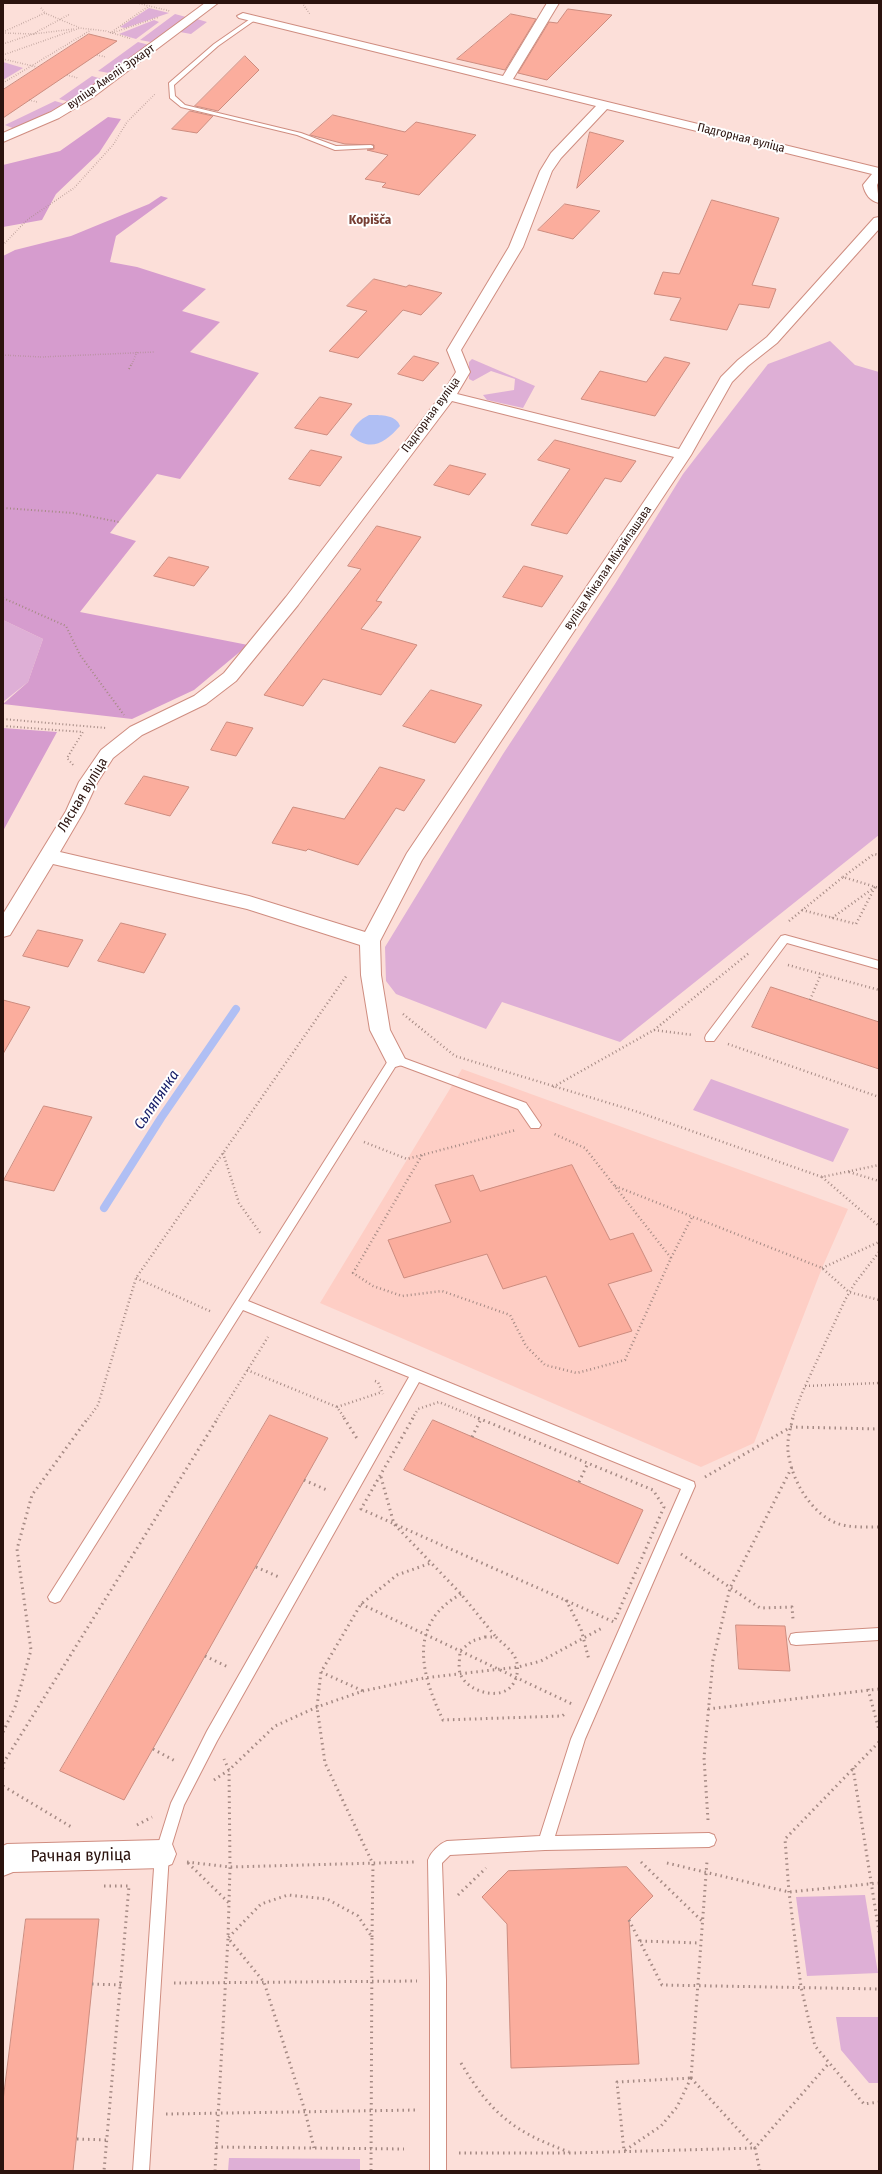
<!DOCTYPE html>
<meta charset="utf-8">
<style>
body{margin:0}
#map{position:relative;width:882px;height:2174px;overflow:hidden;background:#fcdfd9;font-family:"Fira Sans Condensed",sans-serif}
canvas{display:block}
.frame{position:absolute;inset:0;border:4px solid #2b130e;pointer-events:none}
</style>
<div id="map">
<canvas width="882" height="2174"></canvas>
<div class="frame"></div>
</div>
<script>
const c = document.querySelector('canvas').getContext('2d');
c.lineJoin = 'round';
function paint(path, color) {
  c.fillStyle = color;
  c.fill(path, 'evenodd');
}
function stroke(path, color, width, dash) {
  c.strokeStyle = color;
  c.lineWidth = width;
  c.lineCap = dash ? 'butt' : 'round';
  c.setLineDash(dash || []);
  c.stroke(path);
}
function write(font, color, halo, rows, align = 'center') {
  c.font = font + ' "Fira Sans Condensed",sans-serif';
  c.lineWidth = 4;
  c.setLineDash([]);
  c.textBaseline = 'middle';
  c.strokeStyle = halo;
  c.fillStyle = color;
  for (const [text, x, y, turn = 0] of rows) {
    c.save();
    c.translate(x, y);
    c.rotate((+turn || 0) * Math.PI / 180);
    c.textAlign = isNaN(turn) ? turn : align;
    if (halo) c.strokeText(text, 0, 0);
    c.fillText(text, 0, 0);
    c.restore();
  }
}
paint(new Path2D(`
 M462 1069 848 1209 822 1268 754 1443 701 1467 320 1303Z`), '#fecec5');
paint(new Path2D(`
 M149 8 169 13 125 28 120 27Z
 M175 14 186 17 151 42 140 40Z
 M197 19 207 22 191 34 180 32Z
 M154 20 159 22 136 39 119 34Z
 M138 42 149 45 109 73 98 71Z
 M3 62 23 68 3 80Z
 M92 76 102 79 70 102 59 99Z
 M55 101 65 104 15 129 5 125Z
 M830 341 855 365 879 372V835L620 1042 502 1002 486 1029 396 994 386 981 385 947 503 754 615 584 683 474 768 364Z
 M472 359 535 386 523 408 487 400 483 395 514 390 515 379 491 371 473 381 469 379V362Z
 M3 620 43 639 28 682 3 702Z
 M711 1079 849 1129 833 1162 693 1110Z
 M865 1895 878 1973 807 1976 796 1897Z
 M836 2017H879V2083H869L841 2050Z
 M229 2158 360 2159V2171H228Z`), '#deafd6');
paint(new Path2D(`
 M108 117 121 119 99 153 56 194 42 220 3 227V165L60 151Z
 M161 196 168 198 116 236 110 262 137 267 206 289 182 311 220 322 190 352 259 373 180 479 157 474 110 533 136 541 80 612 248 645 194 690 132 719 3 704 28 682 43 639 3 620V256L15 250 71 236 149 204Z
 M3 728 57 732 3 831Z`), '#d69cce');
paint(new Path2D(`
 M369 415C379 415 396 414 400 426 385 443 370 453 350 435 355 425 359 420 369 415Z`), '#b0bff4');
stroke(new Path2D(`
 M104 1208 161 1118 236 1009`), '#b0bff4', 8);
const building = new Path2D(`
 M568 9 612 15 547 80 518 73 549 22 557 23Z
 M511 14 536 19 505 70 457 59Z
 M89 34 117 41 3 118V90Z
 M245 56 259 70 218 111 195 106Z
 M190 111 213 116 197 133 172 129Z
 M333 115 405 132 416 122 476 135 419 195 382 187 386 183 365 179 388 155 367 150 374 149V145L345 144 310 135Z
 M590 132 624 141 577 188Z
 M712 200 779 218 752 285 776 289 769 308 739 304 727 330 670 320 681 298 654 294 663 272 679 274Z
 M565 204 600 211 573 239 538 230Z
 M374 279 406 287 409 285 442 293 421 315 403 310 358 358 329 351 367 311 347 306Z
 M414 356 439 363 423 381 398 374Z
 M665 357 690 363 655 416 581 399 600 371 646 382Z
 M320 397 352 404 327 435 295 428Z
 M555 440 636 461 621 482 605 478 567 534 531 525 570 469 538 460Z
 M311 450 342 457 320 486 289 479Z
 M450 465 486 474 469 495 434 485Z
 M377 526 421 537 376 601 382 602 361 629 417 645 381 695 323 679 303 706 264 695 361 569 348 566Z
 M169 557 209 567 194 586 154 576Z
 M524 566 563 576 542 607 503 597Z
 M431 690 482 705 455 743 403 726Z
 M227 722 253 728 236 756 211 750Z
 M380 767 425 780 404 811 396 808 358 865 308 849 306 851 272 843 293 807 344 819Z
 M144 776 189 787 170 816 125 804Z
 M121 923 166 934 144 973 98 961Z
 M38 930 83 940 68 967 23 956Z
 M771 987 879 1022V1069L752 1027Z
 M3 1000 30 1007 3 1054Z
 M44 1106 92 1117 54 1191 4 1180Z
 M572 1165 610 1240 633 1233 652 1271 608 1284 632 1331 579 1347 546 1276 503 1289 487 1254 404 1278 388 1240 451 1222 435 1185 473 1175 480 1191Z
 M270 1415 328 1438 124 1800 60 1771Z
 M433 1420 643 1510 618 1564 404 1470Z
 M736 1625 785 1626 790 1671 739 1669Z
 M627 1867 653 1896 629 1920 639 2064 511 2068 507 1924 482 1897 508 1871Z
 M26 1919H99L73 2171H3V2101Z`);
paint(building, '#fbad9d');
stroke(building, '#cd8c7f', 1);
const service = new Path2D(`
 M253 17 255 18V20L218 46 174 85 175 96 185 105 301 133 336 146 371 145 373 146V148L335 150 297 135 181 107 170 98 169 83 214 44Z
 M785 935 879 961V969L787 943 714 1041H706L705 1038 706 1035 781 936Z
 M395 1055 526 1103 541 1125 539 1128H531L518 1109 397 1064 248 1301 694 1482 695 1486 585 1739 555 1836 709 1833 714 1835 716 1840 714 1845 709 1847 545 1850 450 1855 442 1863 446 1980V2171H430V1980L428 1860C431 1852 439 1844 447 1841L540 1836 571 1739 681 1489 419 1382 217 1741 184 1805 169 1854 149 2171H133L155 1854 171 1803 207 1731 409 1377 243 1310 60 1601 55 1603 50 1601 48 1597 391 1056Z
 M879 1628V1640L796 1645 791 1644 789 1639 791 1634 796 1633Z`);
const minor = new Path2D(`
 M205 3H218L92 98 59 118 3 142V133L51 112 84 92Z
 M547 3H559L513 79 879 168V181L877 185 879 203C870 201 865 194 863 185L872 174 607 109 561 158 552 171 523 247 461 350 470 372 457 394 679 449 721 377 738 360 767 337 874 218 879 217V229L777 343 748 366 732 382 691 455 422 860 380 941 381 975 390 1030 405 1059 402 1065 395 1067 388 1065 370 1030 361 975 360 945 247 909 53 864 10 935 3 937V914L66 811 79 782 101 750 130 727 194 696 224 673 286 597 442 394 456 372 447 350 509 247 540 171 551 153 596 106 239 18 237 16 243 13 503 76ZM452 401 674 457 407 853 365 932 249 896 60 852 84 811 97 783 113 758 142 735 206 704 236 681 298 605Z
 M162 1840 172 1844 176 1854 172 1864 162 1868 13 1872 3 1876V1846L7 1844Z`);
stroke(service, '#cf8d80', 2);
stroke(minor, '#cf8d80', 2);
stroke(new Path2D(`
 M137 3 170 11
 M302 3 310 14
 M41 8 45 13
 M3 32 45 13 80 28 106 31 132 39
 M3 33 33 34 70 14
 M110 33 149 6
 M112 33 159 17
 M3 44 33 34 74 29
 M3 55 80 28
 M97 55 106 57
 M3 59 37 67
 M67 75 78 78
 M3 83 91 30
 M29 100 37 102
 M3 245 27 220 74 188 113 145 127 122 156 93
 M3 355 41 357 154 352
 M132 364 137 352`), '#a58a84', 1.5, [0.5, 2]);
stroke(new Path2D(`
 M129 369 132 363
 M3 508 73 513 119 522
 M3 598 66 626 80 655 124 715
 M3 719 106 728
 M3 726 83 732 67 758 74 766`), '#a58a84', 2, [1, 2.5]);
stroke(new Path2D(`
 M843 877 874 854 879 855
 M802 910 856 924 875 887
 M832 918 875 887
 M789 921 843 877 879 888
 M788 965 879 990
 M810 1000 821 974
 M403 1014 455 1056 635 1111 822 1177 879 1165
 M654 1030 693 1035
 M728 1044 879 1097
 M553 1087 654 1030 749 953
 M364 1142 407 1159 516 1130
 M223 1153 239 1203 261 1234
 M422 1155 353 1273 373 1286 402 1296 442 1291 510 1315 526 1346 545 1365 577 1373 625 1360 671 1258 585 1148 552 1133
 M849 1172 879 1181
 M822 1177 879 1226
 M615 1186 822 1268 849 1292 879 1300
 M671 1258 692 1217
 M822 1268 879 1242
 M136 1278 212 1312
 M247 1370 337 1407 345 1419
 M375 1381 378 1382 383 1394
 M805 1386 879 1383
 M337 1407 382 1392
 M88 1419 98 1405 136 1278 347 975
 M217 1419 268 1337
 M412 1419 418 1409 439 1402 480 1419
 M792 1419 802 1393 845 1300 855 1283 879 1252`), '#a58a84', 2.5, [1, 3]);
stroke(new Path2D(`
 M344 1418 358 1440
 M413 1418 361 1509 614 1622 664 1507 653 1490 478 1418
 M793 1418C790 1429 787 1440 788 1451 791 1479 810 1512 836 1523 849 1528 865 1527 879 1527
 M472 1437 480 1421
 M381 1477 394 1524 461 1594 496 1637
 M705 1477 791 1427 879 1429
 M304 1480 329 1491
 M579 1482 587 1465
 M681 1554 760 1608 792 1607 793 1619
 M256 1567 279 1577
 M461 1594C407 1624 421 1674 443 1720L562 1716 566 1713
 M566 1600 581 1629 589 1660
 M361 1604 572 1704
 M485 1637H496C502 1643 509 1648 513 1654 521 1665 518 1683 507 1690 492 1699 465 1689 460 1673 458 1667 460 1657 460 1651L472 1641Z
 M205 1656 228 1667
 M321 1672 363 1691
 M868 1689 879 1730
 M708 1709 879 1689
 M3 1732 15 1707 31 1650 17 1549 32 1495 88 1418
 M879 1742 785 1839 789 1892 801 1987 815 2046 864 2104 879 2102
 M153 1749 177 1762
 M853 1768 879 1932
 M3 1769 4 1762 218 1418
 M214 1780 229 1770 275 1726 317 1707 363 1691 424 1678 518 1667 541 1661 604 1627
 M3 1786 73 1828
 M708 1820 704 1758 713 1660 730 1588 792 1467
 M137 1825 152 1817
 M187 1862 230 1867 414 1862
 M641 1862 702 1921
 M188 1863 229 1903
 M667 1863 789 1892 879 1883
 M104 1886H129L104 2171
 M458 1895 486 1868
 M629 1920 662 1985 879 1989
 M372 1937 373 1864 325 1763 317 1707 321 1672 361 1604 397 1575 431 1563
 M640 1941 700 1943
 M174 1983 417 1981
 M92 1984 121 1985
 M461 2063C491 2114 514 2132 569 2152
 M691 2078 755 2148
 M691 2078 677 2107 661 2126 624 2151 617 2082Z
 M691 2078 707 1861
 M166 2114 417 2110
 M77 2139 107 2140
 M216 2147 404 2149
 M314 2148 305 2111 264 1982 228 1938 261 1904 288 1895 327 1899 358 1916 372 1937 371 2171
 M459 2153H572L755 2148
 M215 2171 228 1938 230 1867 229 1770 224 1759
 M760 2171 755 2148 829 2063`), '#a58a84', 3, [1.5, 4]);
paint(service, '#fff');
paint(minor, '#fff');
write('12px', '#2b130e', '#fff', [
 ["вуліца Амеліі Эрхарт",111,77,-35],
 ["Падгорная вуліца",741,138,14],
 ["Падгорная вуліца",431,415,-54],
 ["вуліца Мікалая Міхайлашава",608,568,-56]
]);
write('bold 13px', '#773e33', '#fff', [
 ["Kopišča",370,220]
]);
write('14px', '#2b130e', '#fff', [
 ["Лясная вуліца",83,795,-59]
]);
write('italic 15px', '#1a216a', '#fff', [
 ["Сьляпянка",157,1100,-56]
]);
write('17px', '#2b130e', '#fff', [
 ["Рачная вуліца",81,1856,-1]
]);
</script>
